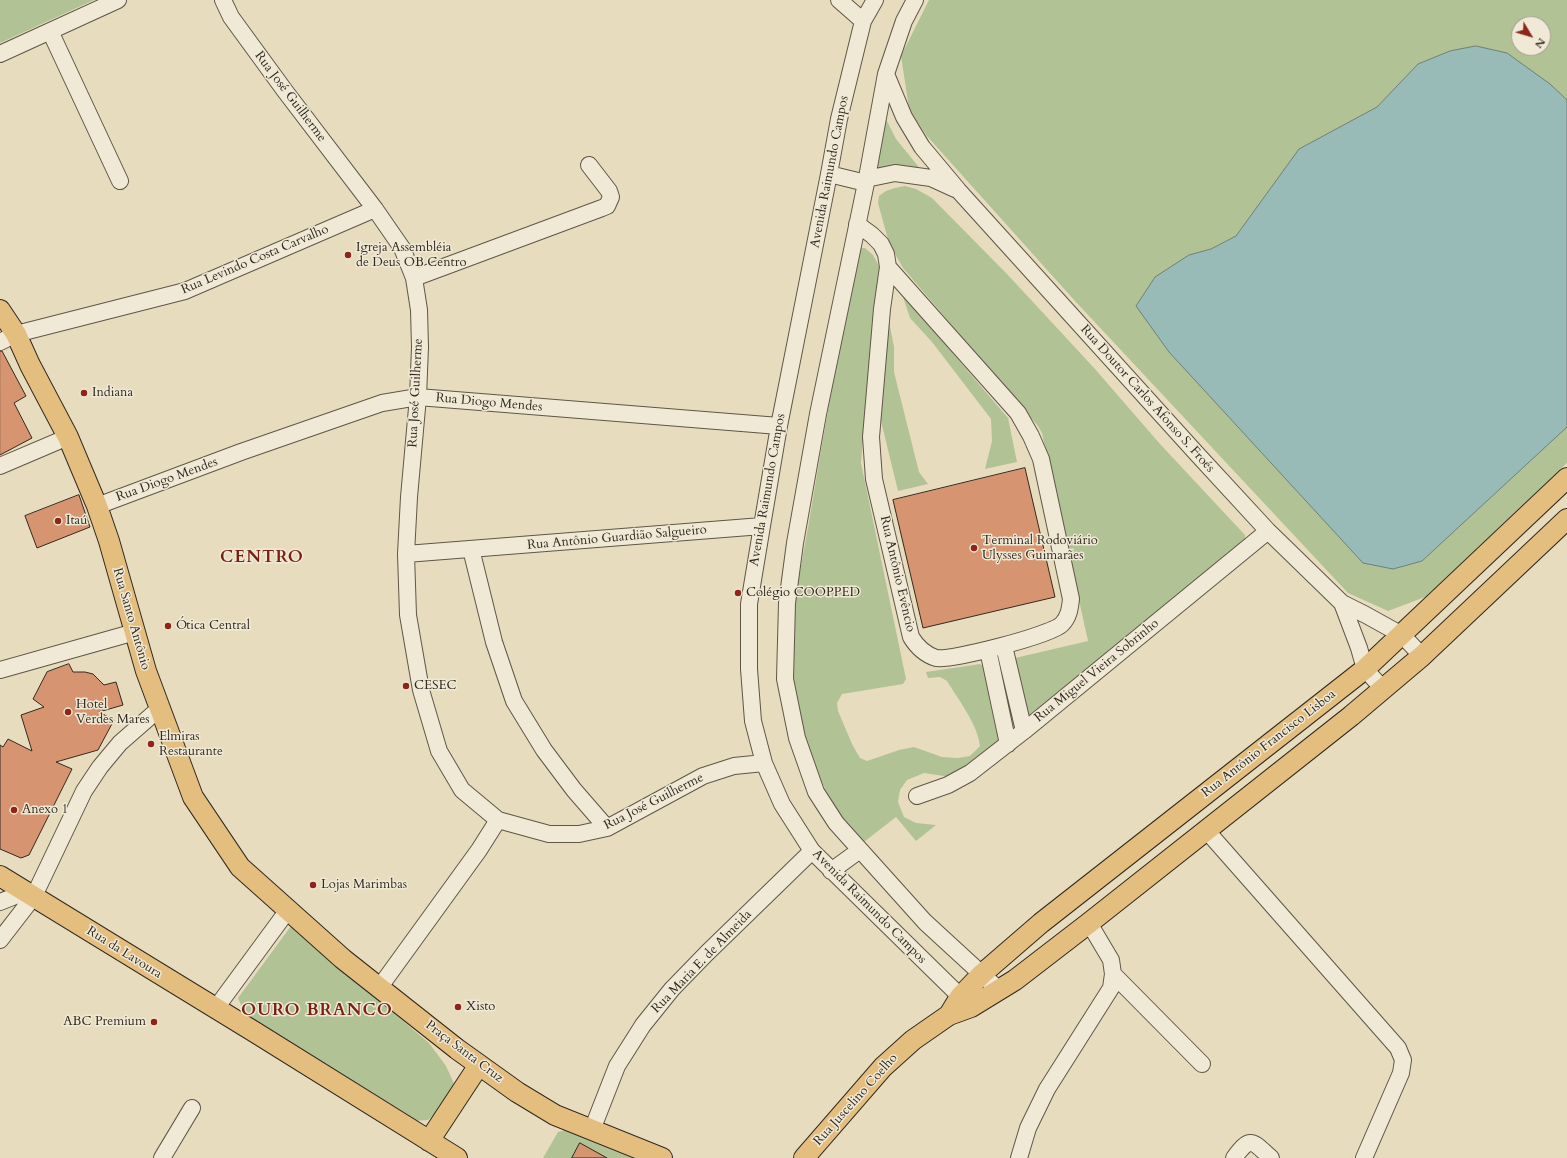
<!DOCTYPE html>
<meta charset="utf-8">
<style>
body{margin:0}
#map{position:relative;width:1567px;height:1158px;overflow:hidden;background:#e7ddbe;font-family:Cardo,serif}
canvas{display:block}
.north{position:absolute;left:1511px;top:16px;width:40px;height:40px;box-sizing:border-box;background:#efe9d5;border:1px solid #a39c8d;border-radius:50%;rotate:128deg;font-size:11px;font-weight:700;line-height:16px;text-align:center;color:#322920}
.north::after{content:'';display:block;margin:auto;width:14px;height:18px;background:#8f2418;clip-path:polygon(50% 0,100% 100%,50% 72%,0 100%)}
</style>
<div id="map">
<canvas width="1567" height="1158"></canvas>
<div class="north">N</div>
</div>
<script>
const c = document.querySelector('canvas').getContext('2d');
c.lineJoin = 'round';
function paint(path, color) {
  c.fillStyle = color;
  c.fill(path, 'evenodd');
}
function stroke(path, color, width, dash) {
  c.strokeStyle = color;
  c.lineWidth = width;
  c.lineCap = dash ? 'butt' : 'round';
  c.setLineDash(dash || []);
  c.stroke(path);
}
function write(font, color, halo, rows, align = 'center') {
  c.font = font + ' Cardo,serif';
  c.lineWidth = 3;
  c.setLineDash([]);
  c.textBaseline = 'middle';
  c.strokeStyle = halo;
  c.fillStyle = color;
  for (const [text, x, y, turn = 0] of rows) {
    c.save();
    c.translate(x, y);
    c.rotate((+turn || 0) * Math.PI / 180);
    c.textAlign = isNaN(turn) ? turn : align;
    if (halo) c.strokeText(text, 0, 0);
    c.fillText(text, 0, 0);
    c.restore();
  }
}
paint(new Path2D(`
 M0 0H94L0 43Z
 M929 0H1567V463L1425 597 1388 611 1348 593 1075 301 926 135 909 108 901 56ZM1519 24H1543V48H1519Z
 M881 109 896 139 922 171 871 176Z
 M905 186 916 189 932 198 1007 274 1095 369 1160 444 1245 535V545L1036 716 1028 717 1011 659 1088 641 1042 433 1038 426 903 268 889 243 878 203 879 196C887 189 894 188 905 186Z
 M859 248H865L873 255 879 266 881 278 874 307 861 463 906 679 903 684 842 694 837 703 838 711 852 744 860 758 867 761 899 750 914 747 942 757 958 758 970 756 980 746C978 725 958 699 947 681L940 677 928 678 926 672 980 664 987 668 1004 739 957 778 924 773 907 780 900 790 898 802 904 817 916 823 936 825 916 841 896 817 860 845C853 835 846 825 839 815 817 778 801 734 795 692 786 633 800 574 810 516 824 430 840 343 856 257Z
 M902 294 1008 418 1017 462 985 469 992 441 991 419 932 342 910 318Z
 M888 316 894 347V372L919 472 928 484 898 491 881 421Z
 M291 926 429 1043 446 1066 456 1088 443 1106 428 1120 410 1121 246 1017 238 998Z
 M573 1128 587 1137 634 1158H543L558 1132Z`), '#b1c295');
const water = new Path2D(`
 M1476 46 1507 53 1550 84 1567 100V427L1422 561 1393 569 1363 563 1169 352 1136 306 1155 277 1189 255 1211 249 1236 236 1299 149 1377 107 1418 64 1450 51Z`);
paint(water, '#98bbb7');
stroke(water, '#6f817b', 1);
const building = new Path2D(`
 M0 351H2L26 396 14 403 32 438 0 455Z
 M1025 468 1055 597 923 628 893 500Z
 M79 495 90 527 37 548 25 516Z
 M69 664 73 672H85L93 674 104 685 116 682 123 705 99 712 114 720 98 750 56 762 72 769 29 855 21 858 0 849V745L3 747 8 739 32 751 21 715 44 707 33 699 47 672Z
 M580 1143 607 1158H572Z`);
paint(building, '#d69470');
stroke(building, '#322920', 1);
const minor = new Path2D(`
 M223 0 231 17 285 91 375 209 402 248 414 278 419 310 420 347 418 397 409 497 406 554 408 615 421 690 439 751 462 790 498 820 549 834H579L607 828 703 776 734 766 764 763
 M839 0 863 21
 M875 0 863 21 839 119 829 174 779 426 762 526 749 604V669L753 721 764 763 782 804 812 851 968 1004
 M915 0 904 21 886 74 866 183 818 414 795 543 787 603 785 679 797 738 816 792 836 823 925 922 999 990
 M50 31 120 181
 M0 54 118 0
 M886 74 904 117 922 147 958 190 1197 454 1268 531 1342 603 1366 615 1402 635 1422 656
 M829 174 866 183
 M866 179 895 173 931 178 955 189
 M857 224 872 235 881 244 886 254 888 267 882 309 871 437 874 479 911 637C917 647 924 654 936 658 950 661 1052 635 1062 624 1069 617 1070 608 1071 599L1041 459 1031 436 1018 413 888 267
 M414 278 602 208 607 206 611 197 609 191 589 165
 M0 342 16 334 185 291 375 209
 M0 466 68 437
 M97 506 241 452 382 403 418 397 779 426
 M471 549 494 642 514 701 544 750 574 790 607 828
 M406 554 762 526
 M1342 603 1359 648 1365 669 1383 689
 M1004 646 1024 731
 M988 650 1008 744
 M0 670 135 632
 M917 796 948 785 970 773 1024 731 1268 531
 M1206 830 1398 1048 1403 1060 1401 1073 1364 1158
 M831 871 860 850
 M0 902 25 892
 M0 940 34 896 84 791 100 767 120 743 160 708
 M1113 974 1202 1064
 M379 988 479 850 498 820
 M216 1008 288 910
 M592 1130 617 1066 643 1025 672 989 707 953 812 851
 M162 1158 192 1108
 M1019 1158 1028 1128 1047 1089 1111 988 1113 974 1111 960 1089 923
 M1234 1158C1251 1135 1252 1141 1271 1158`);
const major = new Path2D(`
 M0 310 16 334 30 365 68 437 97 506 109 541 146 671 193 797 240 867 343 959 457 1049 517 1092 555 1115 662 1158
 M0 876 253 1031 457 1158
 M949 1015 960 997 982 974 1041 923 1365 669 1567 478
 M429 1141 479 1065
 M804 1158 883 1067 913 1040 949 1015 971 1007 1015 980 1089 923 1351 716 1422 656 1567 519`);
stroke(minor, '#5f5648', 18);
stroke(major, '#322920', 22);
stroke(minor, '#efe9d5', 16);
stroke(major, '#e4be7f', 20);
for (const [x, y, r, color] of [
 [348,255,4,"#8f2418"],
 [84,393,4,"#8f2418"],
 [58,521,4,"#8f2418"],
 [974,548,4,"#8f2418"],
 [738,593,4,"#8f2418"],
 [168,626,4,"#8f2418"],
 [406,686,4,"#8f2418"],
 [68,712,4,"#8f2418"],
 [151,744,4,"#8f2418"],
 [14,810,4,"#8f2418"],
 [313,885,4,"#8f2418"],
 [458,1007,4,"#8f2418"],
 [154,1022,4,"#8f2418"]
]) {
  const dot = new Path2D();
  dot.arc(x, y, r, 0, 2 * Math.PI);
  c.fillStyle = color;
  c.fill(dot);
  stroke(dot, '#efe9d5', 1.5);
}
write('13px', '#322920', '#efe9d5', [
 ["Rua José Guilherme",290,97,53],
 ["Avenida Raimundo Campos",830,172,-79],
 ["Rua Levindo Costa Carvalho",255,260,-23],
 ["Rua José Guilherme",416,393,-87],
 ["Rua Doutor Carlos Afonso S. Froés",1147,399,48],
 ["Rua Diogo Mendes",489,403,5],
 ["Rua Diogo Mendes",167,480,-20],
 ["Avenida Raimundo Campos",768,490,-80],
 ["Rua Antônio Guardião Salgueiro",617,538,-5],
 ["Rua Antônio Evêncio",897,574,77],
 ["Rua Santo Antônio",131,619,74],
 ["Rua Miguel Vieira Sobrinho",1097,671,-39],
 ["Rua Antônio Francisco Lisboa",1269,744,-38],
 ["Rua José Guilherme",654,802,-27],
 ["Avenida Raimundo Campos",869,907,45],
 ["Rua da Lavoura",124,953,32],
 ["Rua Maria E. de Almeida",702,962,-46],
 ["Praça Santa Cruz",464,1052,37],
 ["Rua Juscelino Coelho",856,1100,-48]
]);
write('13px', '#322920', '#efe9d5', [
 ["Igreja Assembléia",356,248],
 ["de Deus OB Centro",356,263],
 ["Indiana",92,393],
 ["Itaú",66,521],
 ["Terminal Rodoviário",982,541],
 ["Ulysses Guimarães",982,556],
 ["Colégio COOPPED",746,593],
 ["Ótica Central",176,626],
 ["CESEC",414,686],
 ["Hotel",76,705],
 ["Verdes Mares",76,720],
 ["Elmiras",159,737],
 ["Restaurante",159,752],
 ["Anexo 1",22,810],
 ["Lojas Marimbas",321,885],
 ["Xisto",466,1007],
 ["ABC Premium",146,1022,"right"]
], 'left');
c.letterSpacing = '1px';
write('bold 17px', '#7a1f14', '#efe9d5', [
 ["CENTRO",262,558],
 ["OURO BRANCO",317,1011]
]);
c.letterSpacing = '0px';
</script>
